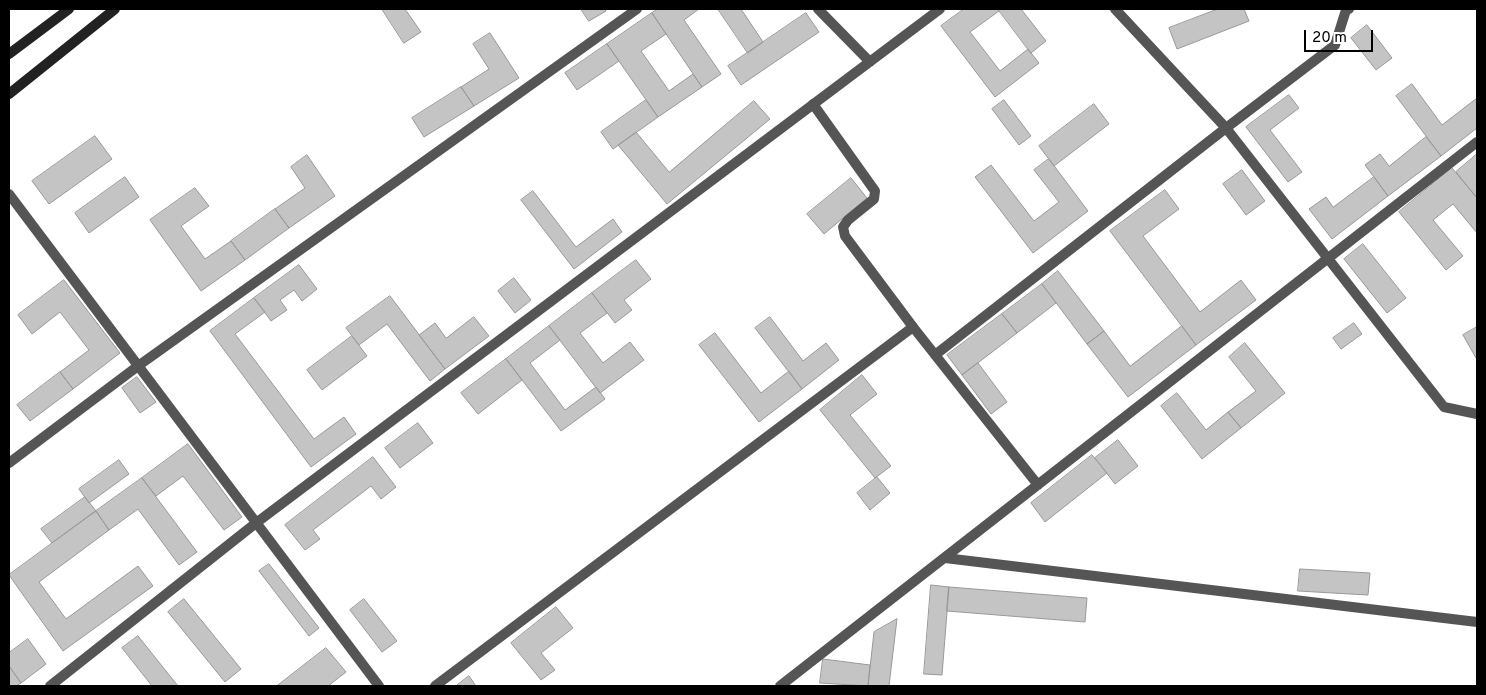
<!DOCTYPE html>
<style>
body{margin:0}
#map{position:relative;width:1486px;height:695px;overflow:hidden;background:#fff;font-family:Overpass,sans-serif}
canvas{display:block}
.frame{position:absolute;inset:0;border:10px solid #000;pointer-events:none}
.scale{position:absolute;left:1304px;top:30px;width:69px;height:22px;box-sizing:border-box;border:2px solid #000;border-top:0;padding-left:6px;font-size:15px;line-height:18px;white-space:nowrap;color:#000;-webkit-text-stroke:4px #fff;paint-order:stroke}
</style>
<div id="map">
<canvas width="1486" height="695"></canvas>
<div class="frame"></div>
<div class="scale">20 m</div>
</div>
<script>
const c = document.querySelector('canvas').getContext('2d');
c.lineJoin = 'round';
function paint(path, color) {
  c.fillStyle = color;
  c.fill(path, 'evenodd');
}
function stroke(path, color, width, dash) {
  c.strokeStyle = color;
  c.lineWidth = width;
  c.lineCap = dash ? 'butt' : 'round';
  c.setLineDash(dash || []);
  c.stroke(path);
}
const building = new Path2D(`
 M382 9H405L421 32 404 43Z
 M581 9H604L606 11 589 21Z
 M658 9H699L684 20 721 74 702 87 652 13Z
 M718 9H741L763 42 748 53Z
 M964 9H998L999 11 970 32 1000 71 1028 49 1039 63 995 97 941 26Z
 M998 9H1021L1046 41 1031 53Z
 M1218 9H1244L1249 21 1177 49 1169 28Z
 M652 13 666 34 641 51 669 91 693 74 702 87 658 117 607 44Z
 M806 13 819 32 741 85 728 66Z
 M1367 25 1392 58 1376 70 1351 38Z
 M490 33 519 78 474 106 461 87 489 69 473 44Z
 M607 44 619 61 577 90 565 73Z
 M1412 84 1442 125 1477 98V128L1441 156 1396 96Z
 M461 87 474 106 424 137 412 118Z
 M1289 95 1299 108 1270 130 1302 172 1288 182 1246 127Z
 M646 100 658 117 613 149 601 132Z
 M1004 100 1031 136 1019 145 992 109Z
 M754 101 770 119 667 204 618 145 636 132 669 172Z
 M1094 104 1109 124 1054 166 1039 146Z
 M95 136 112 159 49 204 32 181Z
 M1426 137 1441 156 1388 196 1365 165 1380 154 1389 166Z
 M1477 154V198L1456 172Z
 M307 155 335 196 289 228 275 209 305 188 291 167Z
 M1049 159 1088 211 1033 253 975 177 991 165 1034 221 1059 202 1034 170Z
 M1452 168 1477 198V233L1453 204 1433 220 1463 256 1446 270 1399 212Z
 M1242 170 1265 201 1246 215 1223 184Z
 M125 177 139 197 89 233 75 213Z
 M1374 177 1388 196 1332 239 1309 209 1326 197 1333 207Z
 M851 178 867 198 824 234 807 214Z
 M195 188 209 206 181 226 205 259 231 241 245 260 201 291 150 220Z
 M1165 190 1179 209 1143 236 1200 312 1241 280 1256 300 1196 345 1110 231Z
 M533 191 576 247 613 219 622 232 574 269 521 200Z
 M275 209 289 228 245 260 231 241Z
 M1363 244 1406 298 1387 313 1344 259Z
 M636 260 651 279 624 300 632 310 615 323 592 293Z
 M299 265 317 289 302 301 294 290 280 300 287 310 271 321 254 298Z
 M1058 271 1104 331 1087 344 1042 284Z
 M514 278 531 300 515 313 498 291Z
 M64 280 120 353 73 389 60 372 89 350 60 312 32 334 18 315Z
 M1042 284 1056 303 1017 333 1002 314Z
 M592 293 607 313 580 333 603 363 630 342 644 360 600 393 549 326Z
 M390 296 445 369 430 381 387 324 359 345 346 328Z
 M254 298 265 312 235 334 314 439 344 417 356 434 311 467 210 331Z
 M1002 314 1017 333 962 375 947 355Z
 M474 317 489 336 445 369 419 335 435 323 446 338Z
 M770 317 803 361 826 343 839 360 802 389 755 328Z
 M1354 323 1362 334 1341 349 1333 338Z
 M549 326 560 340 530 363 565 410 596 387 605 399 561 431 506 359Z
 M1182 326 1196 345 1128 397 1087 344 1104 331 1130 366Z
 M1477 327V357L1476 358 1463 335Z
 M715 333 761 393 789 371 802 389 759 422 699 345Z
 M352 336 367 356 322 390 307 370Z
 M1245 343 1285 393 1241 428 1228 412 1256 391 1229 357Z
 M506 359 522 380 478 414 461 393Z
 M978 363 1007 402 991 414 962 375Z
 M60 372 73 389 30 421 17 405Z
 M862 375 877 394 850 415 891 466 875 478 820 410Z
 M137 377 156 402 140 413 122 388Z
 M1177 393 1206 430 1228 412 1241 428 1202 459 1161 406Z
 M418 423 433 443 400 468 385 448Z
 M1118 440 1138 466 1115 484 1095 458Z
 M188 444 242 517 224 530 183 476 156 496 142 478Z
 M1092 455 1107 473 1045 522 1031 503Z
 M373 457 396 487 381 499 371 486 313 530 320 539 305 550 285 525Z
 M119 460 129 474 89 503 79 489Z
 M877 477 890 493 870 510 857 493Z
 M142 478 197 552 179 565 138 509 109 530 96 511Z
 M85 497 96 511 52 543 41 529Z
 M96 511 109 530 39 582 66 619 138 566 153 586 63 651 9 575Z
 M269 564 319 628 309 636 259 571Z
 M1300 569 1370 573 1368 595 1298 591Z
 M931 585 949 587 942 675 924 674Z
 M949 587 1087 598 1085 622 947 611Z
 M184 599 241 669 225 682 168 612Z
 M364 599 397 641 382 652 350 610Z
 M556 607 573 628 541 653 555 670 541 680 511 643Z
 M897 619 889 686H868L874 632Z
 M138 636 178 686H152L122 648Z
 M28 639 46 664 21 683 9 666V653Z
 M326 648 346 672 328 686H277Z
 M823 659 870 665 868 686 820 683Z
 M9 666 21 683 16 686H9Z
 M469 676 476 686H456Z`);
paint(building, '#c4c4c4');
stroke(building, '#999', 1);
stroke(new Path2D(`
 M813 104 875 191 874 199 848 220 843 227 845 236 913 327`), '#555', 10);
stroke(new Path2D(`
 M818 9 870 62
 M1349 9 1346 10 1335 45 1226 128 1444 407 1477 414
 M9 194 379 686
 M935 355 1226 128 1115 9
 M9 463 138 366 637 9
 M945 558 1477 622
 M50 686 256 523 940 9
 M435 686 913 327 1038 485
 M780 686 1477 142`), '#555', 10);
stroke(new Path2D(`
 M9 54 69 9
 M9 94 115 9`), '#222', 10);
</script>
